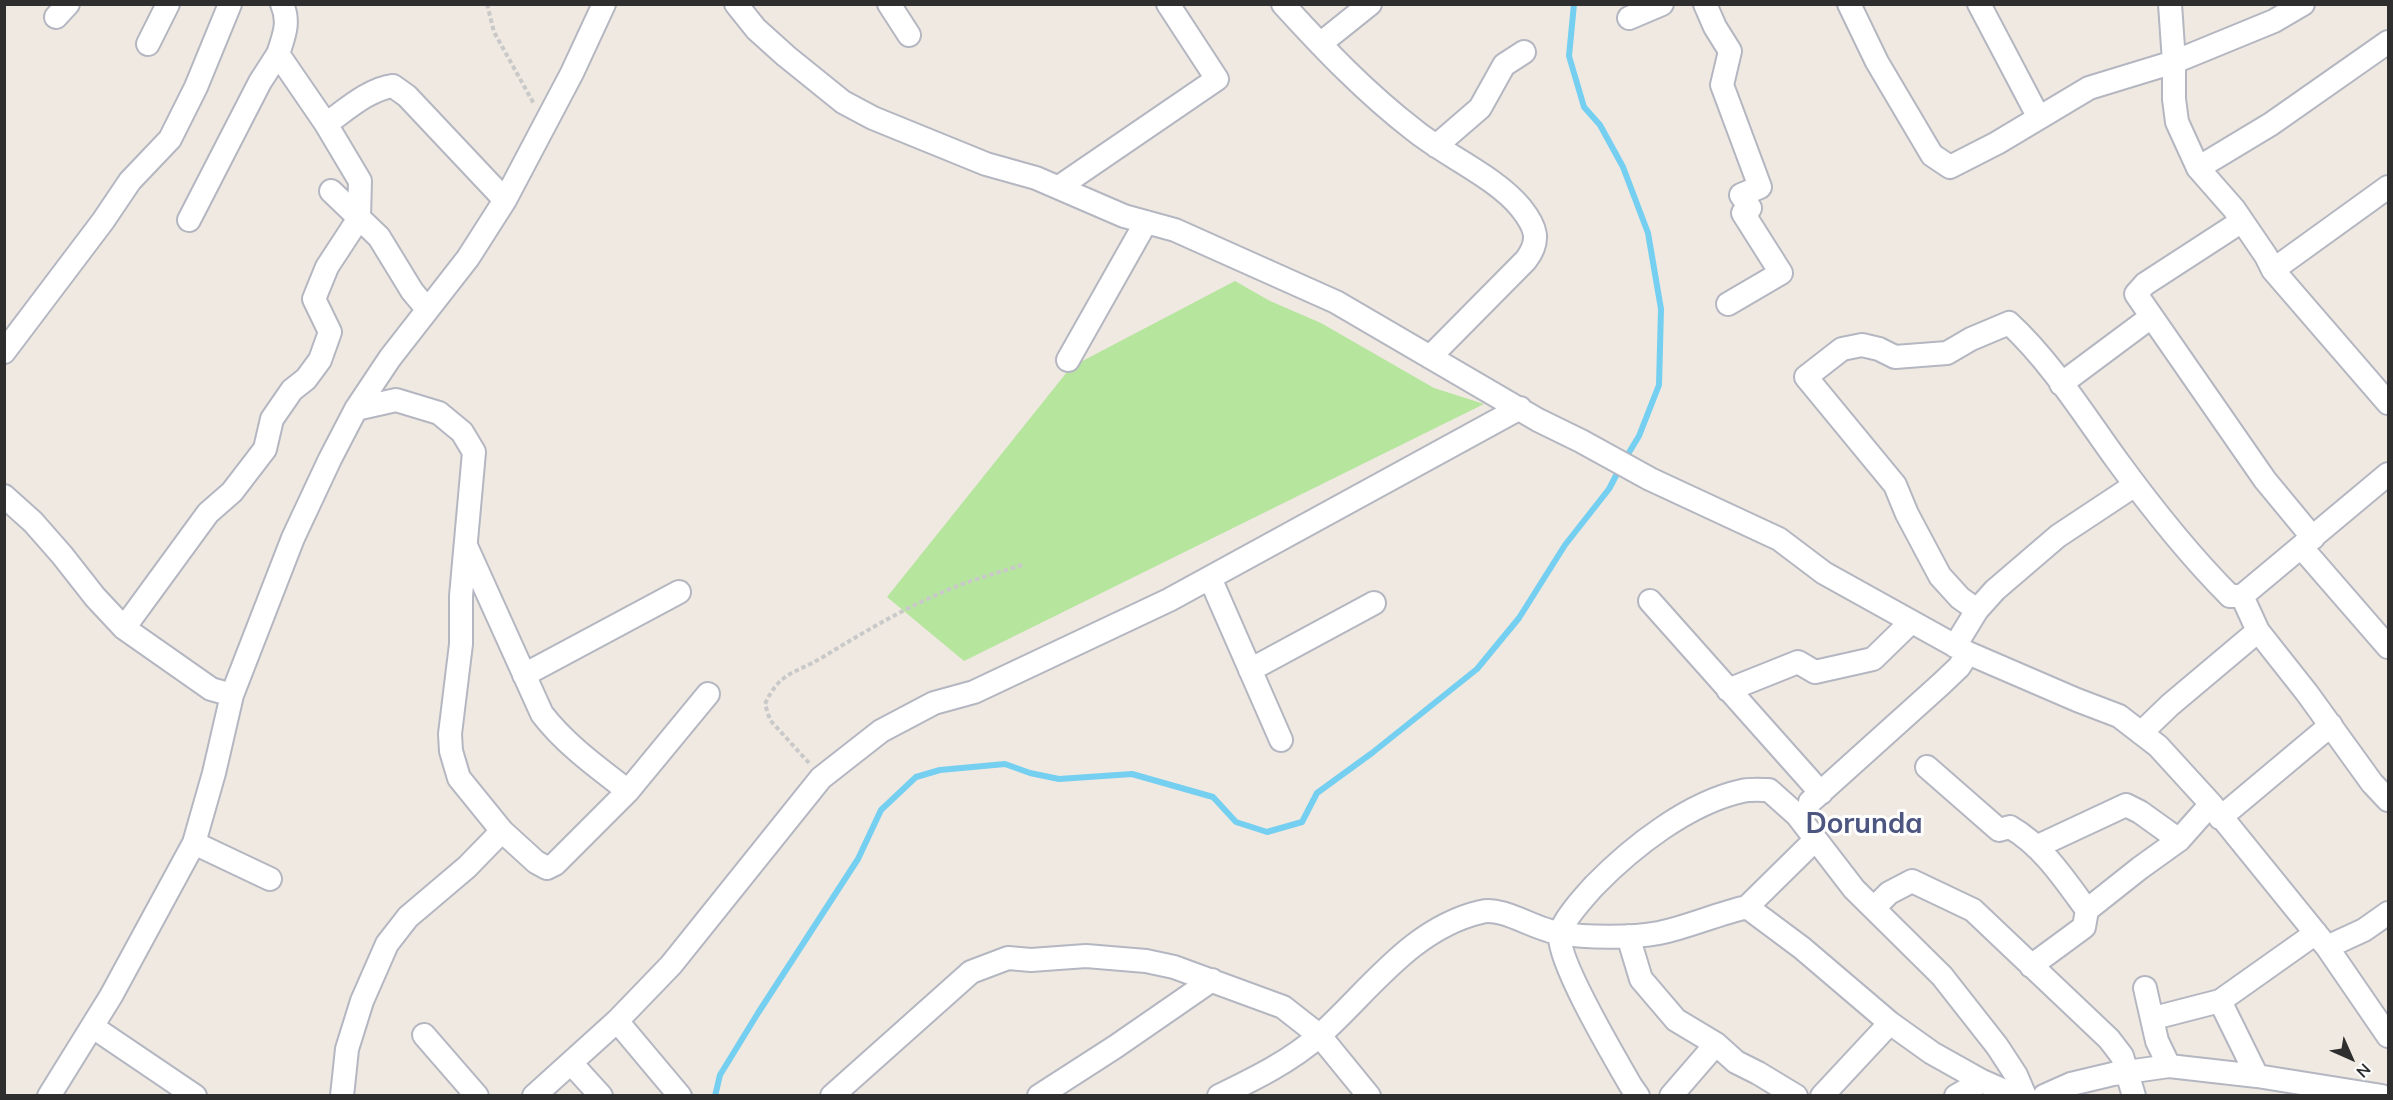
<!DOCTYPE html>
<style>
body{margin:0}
#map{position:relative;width:2393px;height:1100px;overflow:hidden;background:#efe9e1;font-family:Mulish,sans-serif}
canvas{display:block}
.frame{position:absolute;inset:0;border:6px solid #2e2e2e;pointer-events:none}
.north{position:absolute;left:2321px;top:1028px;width:60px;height:60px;-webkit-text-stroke:4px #fff;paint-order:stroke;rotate:135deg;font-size:16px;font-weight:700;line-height:24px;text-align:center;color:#2e2e2e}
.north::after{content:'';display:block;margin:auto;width:21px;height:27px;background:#2e2e2e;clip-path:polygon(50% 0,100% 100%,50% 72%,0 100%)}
</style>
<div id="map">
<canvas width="2393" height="1100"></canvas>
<div class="frame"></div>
<div class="north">N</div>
</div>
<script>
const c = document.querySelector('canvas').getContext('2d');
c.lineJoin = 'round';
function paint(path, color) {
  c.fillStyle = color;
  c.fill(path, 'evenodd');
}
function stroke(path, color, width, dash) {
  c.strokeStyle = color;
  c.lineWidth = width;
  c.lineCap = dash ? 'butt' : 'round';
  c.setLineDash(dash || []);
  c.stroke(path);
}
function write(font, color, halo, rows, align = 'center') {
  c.font = font + ' Mulish,sans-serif';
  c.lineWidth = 6;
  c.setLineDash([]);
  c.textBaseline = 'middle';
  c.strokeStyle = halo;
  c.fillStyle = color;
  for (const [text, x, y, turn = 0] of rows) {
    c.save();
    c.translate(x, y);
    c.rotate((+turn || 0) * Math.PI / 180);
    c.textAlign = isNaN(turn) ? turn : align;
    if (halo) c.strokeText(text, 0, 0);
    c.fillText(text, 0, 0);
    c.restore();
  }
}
paint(new Path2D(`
 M1235 281 1270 301 1321 323 1434 388 1484 404 964 661 887 597 1071 367Z`), '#b6e59e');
stroke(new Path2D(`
 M1574 4 1569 56 1584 107 1600 125 1623 167 1648 233 1661 309 1659 385 1639 436 1625 459
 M715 1096 720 1075 758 1013 858 859 881 810 916 777 940 770 1005 764 1030 773 1059 779 1132 774 1213 797 1236 822 1267 832 1302 822 1317 793 1372 753 1477 669 1519 618 1565 545 1609 489 1620 468`), '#75cff0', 6);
const minor = new Path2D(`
 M736 4 756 29 786 56 843 102 873 118 986 164 1036 178 1124 216 1175 230 1336 302 1538 420 1581 441 1650 479 1779 539 1824 573 1968 653 2077 700 2119 716 2158 746 2211 804 2327 947 2388 1036
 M889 4 909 35
 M1283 4C1324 49 1366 93 1414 130 1446 156 1496 177 1521 208 1536 227 1541 240 1526 260L1430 357
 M1705 4 1715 27 1730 51 1722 85 1760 187 1741 195 1750 208 1743 213 1781 273 1728 304
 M1849 4 1877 62 1932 155 1950 167 1997 143 2089 88 2174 62 2274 21 2303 4
 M1979 4 2039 118
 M2170 4 2174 62V99L2177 122 2198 168 2234 209 2266 256 2273 270 2388 403
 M56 17 68 4
 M1629 18 1662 4
 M148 44 168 4
 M1320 44 1370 4
 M326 124C346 110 369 89 393 86L407 96 505 200
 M1436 146 1480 108 1504 65 1524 52
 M2198 168 2271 124 2388 42
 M1059 187 1217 79 1168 4
 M331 191 379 237 412 291 427 309
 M189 220 260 82 278 54
 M2242 221 2145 284 2136 294 2265 480 2313 538
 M2273 270 2388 187
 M4 352 103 221 130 181 170 139 196 87 230 4
 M1068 360 1146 222
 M2061 384 2151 317
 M356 409 396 400 439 413 462 432 474 452 461 596V644L450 734 451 751 459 778 502 831 536 862 547 868 555 864 628 791 708 694
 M4 496 33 522 62 555 95 597 124 628 211 689 232 695
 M467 548 542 714C566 745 597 767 628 791
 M2302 548 2388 647
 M1210 578 1281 740
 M2242 596 2258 631 2307 693 2372 783 2388 800
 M1650 601 1821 793
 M1977 610 1995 590 2058 536 2135 485
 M124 628 208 513 232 492 265 449 272 419 292 390 306 379 320 360 330 332 314 299 327 267 359 218 360 181 326 124 278 54C284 36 290 22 282 4
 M1955 646 1977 610 1960 598 1940 576 1907 514 1895 485 1806 377 1842 349 1862 345 1879 349 1895 357 1947 353 1971 339 2009 323C2051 362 2082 412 2116 459 2151 507 2188 554 2230 596H2242L2388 474
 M1250 670 1374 603
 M524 675 679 592
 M1728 690 1798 662 1815 672 1873 659 1911 622
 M2141 733 2170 705 2258 631
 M1927 767 1999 830 2010 827C2043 846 2065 880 2087 910
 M1810 802 1940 685 1959 667 1968 653
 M2220 818 2331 725
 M194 843 270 879
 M2036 847 2126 805 2140 812 2179 840
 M1747 907 1815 840
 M1874 908 1889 893 1912 881 1973 910 2109 1039 2122 1056 2134 1096
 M1628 936 1641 979 1676 1020 1716 1044 1736 1062 1758 1073 1796 1096
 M2327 947 2364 930 2388 913
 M2031 966 2084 927 2087 910 2140 868 2179 840 2211 804
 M2145 988 2157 1041 2169 1066
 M2220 1001 2257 1076
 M2154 1018 2220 1001 2316 933
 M617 1021 680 1096
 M93 1027 195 1096
 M424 1035 477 1096
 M571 1063 601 1096
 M49 1096 111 996 194 843 214 773 232 695 293 538 330 459 356 409 390 358 468 258 505 200 572 73 604 4
 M342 1096 347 1049 362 1001 387 944 408 917 467 867 502 831
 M534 1096 617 1021 671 965 821 778 881 731 934 703 974 692 1169 600 1520 408
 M832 1096 971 972 1008 958 1031 960 1086 956 1146 961 1174 967 1283 1007 1320 1036 1369 1096
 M1039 1096 1115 1047 1212 980
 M1219 1096C1254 1079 1291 1061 1320 1035 1370 990 1412 928 1481 912 1503 906 1535 930 1559 933 1586 938 1632 938 1659 933 1688 927 1717 914 1747 907L1802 948 1890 1023 1932 1053 1982 1081 2016 1096
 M1638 1096 1631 1086C1616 1060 1556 959 1560 934 1562 921 1585 896 1594 886 1632 847 1688 803 1742 791 1751 789 1761 790 1769 790L1797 815 1854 889 1942 976 1997 1046 2016 1075 2025 1096
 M1671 1096 1716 1044
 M1822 1096 1890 1023
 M1956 1096 1982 1081
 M2044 1096 2071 1084 2113 1074 2169 1066 2257 1076 2382 1096`);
stroke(minor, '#b4b7c1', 26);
stroke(new Path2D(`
 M487 4 494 32 534 104
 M809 763 770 720 765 704C780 671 795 674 823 657 862 633 901 610 943 592 969 580 998 573 1025 564`), '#c9c9c9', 4, [4.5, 3]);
stroke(minor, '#fff', 22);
write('bold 28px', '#4d5680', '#fff', [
 ["Dorunda",1864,825]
]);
</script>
